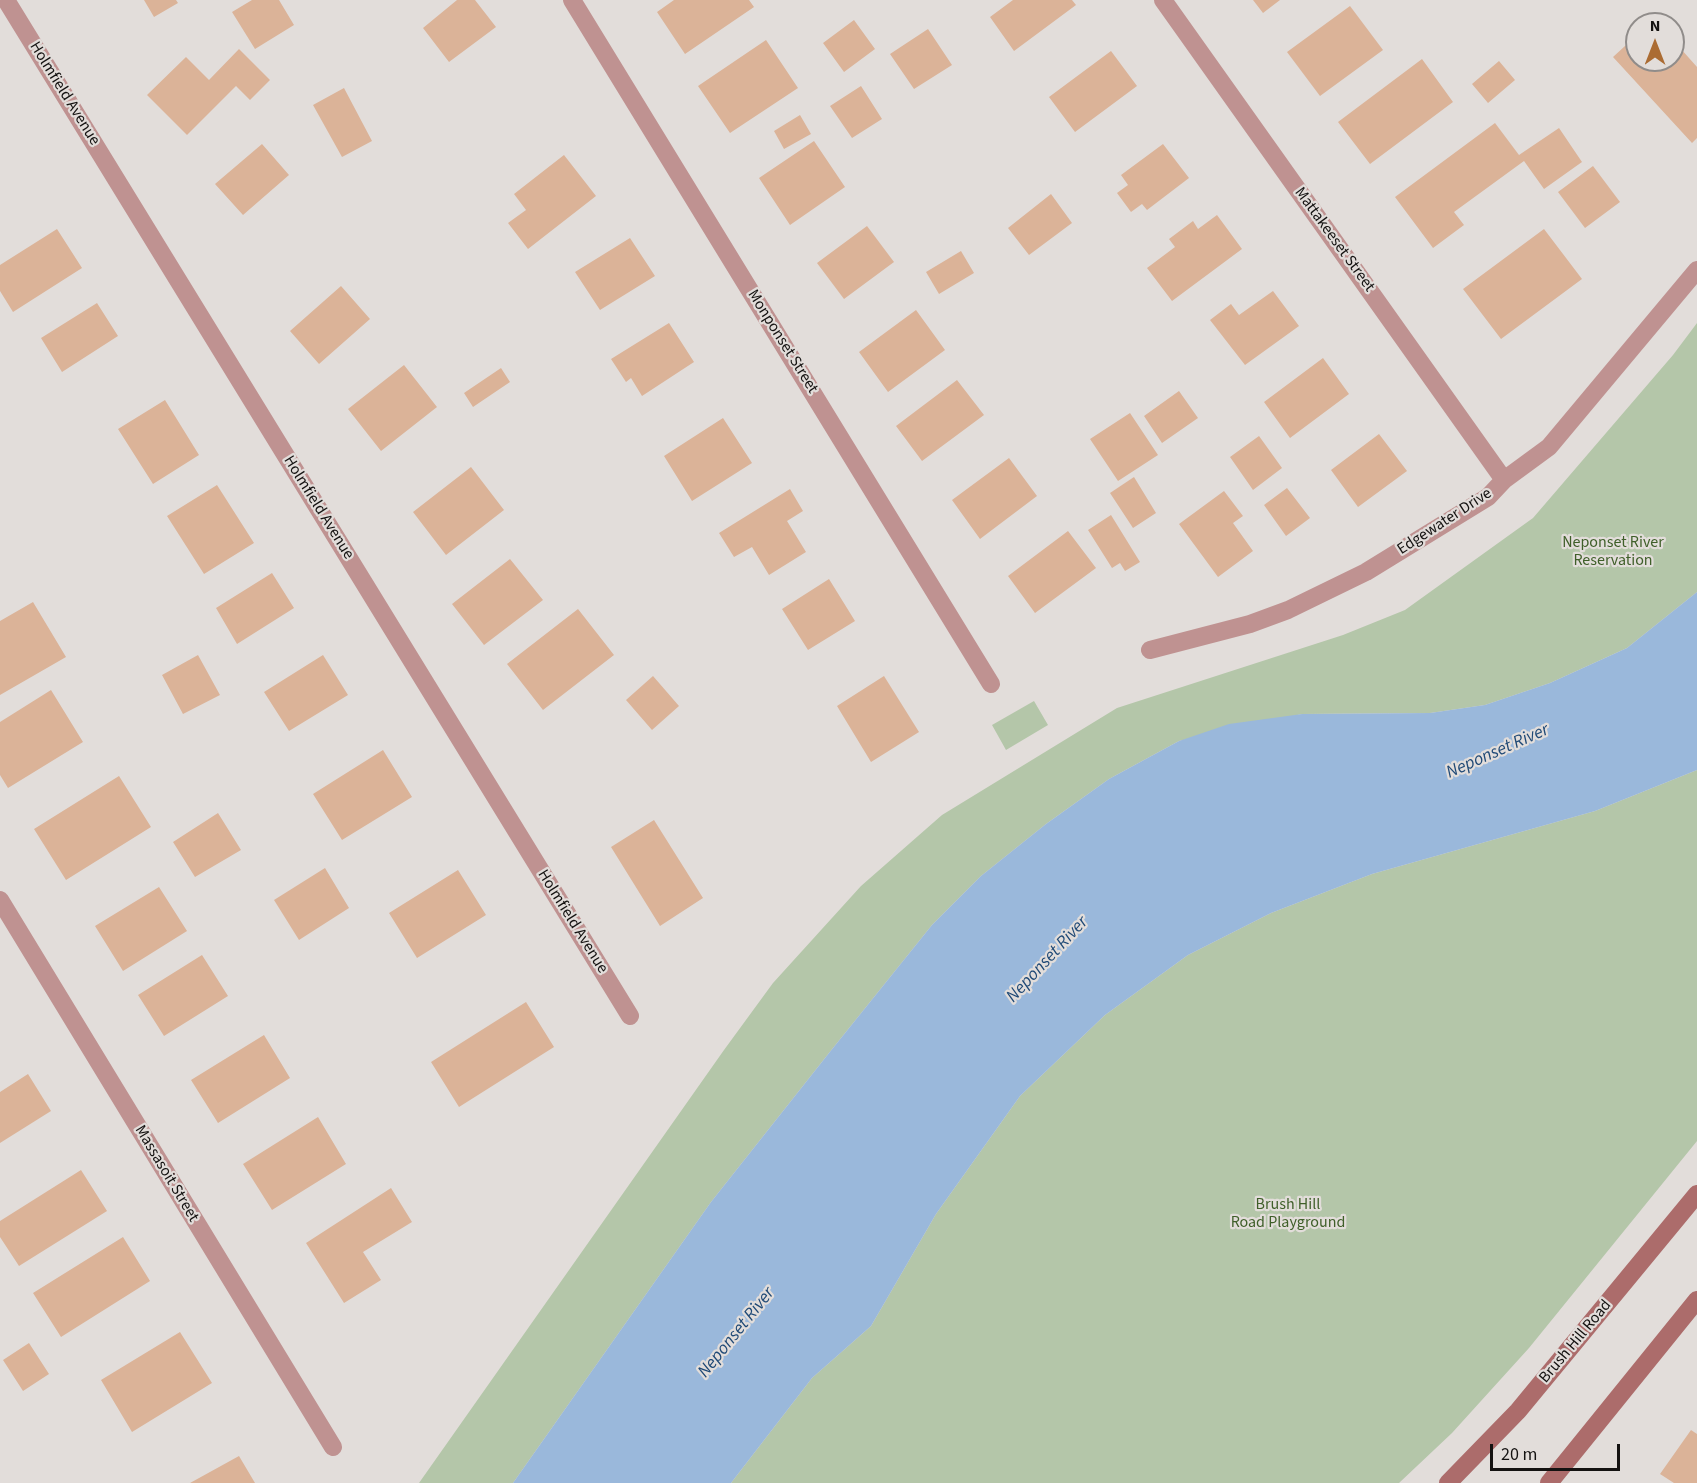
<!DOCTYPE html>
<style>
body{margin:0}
#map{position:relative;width:1697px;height:1483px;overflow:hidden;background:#e2ddda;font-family:"Source Sans 3",sans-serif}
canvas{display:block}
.north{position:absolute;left:1625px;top:12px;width:60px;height:60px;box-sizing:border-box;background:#e2ddda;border:2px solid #908c8a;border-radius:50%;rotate:0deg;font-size:16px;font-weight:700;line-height:24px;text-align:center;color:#141211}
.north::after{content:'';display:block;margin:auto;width:21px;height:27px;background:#ab6c33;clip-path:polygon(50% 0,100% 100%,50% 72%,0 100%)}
.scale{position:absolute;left:1490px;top:1444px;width:130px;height:27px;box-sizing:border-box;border:3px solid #141211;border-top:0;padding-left:8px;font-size:18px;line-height:21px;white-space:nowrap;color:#141211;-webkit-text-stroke:4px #e2ddda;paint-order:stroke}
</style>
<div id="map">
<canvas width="1697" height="1483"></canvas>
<div class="north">N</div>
<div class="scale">20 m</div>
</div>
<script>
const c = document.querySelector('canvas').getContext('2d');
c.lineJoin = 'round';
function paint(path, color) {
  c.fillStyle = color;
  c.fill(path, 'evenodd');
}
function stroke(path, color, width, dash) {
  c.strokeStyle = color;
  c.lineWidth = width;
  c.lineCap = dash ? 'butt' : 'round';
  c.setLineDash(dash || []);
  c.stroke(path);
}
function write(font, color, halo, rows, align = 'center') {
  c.font = font + ' "Source Sans 3",sans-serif';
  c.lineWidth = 4.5;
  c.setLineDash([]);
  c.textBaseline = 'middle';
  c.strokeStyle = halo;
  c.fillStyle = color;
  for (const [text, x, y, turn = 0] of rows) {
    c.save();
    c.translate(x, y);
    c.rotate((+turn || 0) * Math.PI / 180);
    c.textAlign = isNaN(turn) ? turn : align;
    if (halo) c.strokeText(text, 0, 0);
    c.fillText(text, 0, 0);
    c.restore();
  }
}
paint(new Path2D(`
 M1697 323V592L1627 648 1550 683 1485 705 1430 713 1302 714 1179 741 1109 779 1046 824 981 876 932 925 829 1053 711 1202 513 1483H419L724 1050 773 983 861 886 942 815 1117 708 1343 635 1405 610 1533 518 1673 355Z
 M1034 701 1048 725 1006 750 992 725Z
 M1697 770V1141L1529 1348 1452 1433 1399 1483H731L812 1378 871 1326 936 1214 1020 1096 1105 1015 1188 955 1271 913 1372 874 1595 811Z`), '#b4c6a9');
paint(new Path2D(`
 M1697 592V770L1595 811 1372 874 1271 913 1188 955 1105 1015 1020 1096 936 1214 871 1326 812 1378 731 1483H513L711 1202 829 1053 932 925 981 876 1046 824 1109 779 1179 741 1229 724 1302 714 1430 713 1485 705 1550 683 1627 648Z`), '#9ab8db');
paint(new Path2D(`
 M144 0H176L178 3 154 17Z
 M252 0H279L294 25 255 49 232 12Z
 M457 0H475L496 27 449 62 423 28Z
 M674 0H749L754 7 685 54 657 12Z
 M1013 0H1072L1076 5 1014 51 990 17Z
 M1253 0H1280L1263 13Z
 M1350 6 1383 50 1320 96 1287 52Z
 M854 20 875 49 844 72 823 43Z
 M928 29 952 65 914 89 890 54Z
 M1637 35V60H1673V40L1697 67V138L1692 143 1613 57Z
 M766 40 798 88 730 133 698 86Z
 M239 49 270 80 250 100 236 86 187 135 147 95 186 57 209 80Z
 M1111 51 1137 86 1075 132 1049 97Z
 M1422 59 1453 102 1370 164 1338 122Z
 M1499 61 1515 80 1488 103 1472 84Z
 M861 86 882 119 852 138 830 106Z
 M344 88 372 141 342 157 313 105Z
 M800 115 811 134 784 149 774 131Z
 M1495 123 1519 155 1559 128 1582 162 1544 189 1524 161 1454 212 1464 225 1433 248 1395 197Z
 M814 141 845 187 790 225 759 178Z
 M262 144 289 175 243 215 215 184Z
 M1163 144 1189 178 1147 210 1142 204 1131 212 1117 193 1128 185 1121 175Z
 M564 155 596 196 528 249 508 223 526 210 514 194Z
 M1593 166 1620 202 1585 228 1558 192Z
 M1051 194 1072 223 1029 255 1008 228Z
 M1217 215 1242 249 1172 301 1147 268 1175 247 1169 239 1193 221 1198 229Z
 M867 226 894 262 844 299 817 263Z
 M57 229 82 268 13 312 0 291V265Z
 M1544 229 1582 279 1501 339 1463 289Z
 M630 238 655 276 600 310 575 272Z
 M961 251 974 273 939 294 926 272Z
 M341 286 370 319 319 364 290 331Z
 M1273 291 1299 326 1245 365 1210 320 1231 304 1239 315Z
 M97 303 118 336 62 372 41 338Z
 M916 310 945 350 888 392 859 352Z
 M669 323 694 362 642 396 631 378 626 382 611 359Z
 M1323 358 1349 394 1290 438 1264 402Z
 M404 365 437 407 381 451 348 409Z
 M501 368 510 382 473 407 464 393Z
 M957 380 984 415 922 461 896 426Z
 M1179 391 1198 418 1162 443 1144 416Z
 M165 400 199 455 153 484 118 429Z
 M1130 413 1158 455 1118 481 1090 439Z
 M723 418 752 463 692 501 664 456Z
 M1379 434 1407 471 1358 507 1331 470Z
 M1259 436 1282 468 1253 490 1230 457Z
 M1009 458 1037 496 980 539 952 500Z
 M471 467 504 510 446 555 413 512Z
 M1134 477 1156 513 1133 528 1110 493Z
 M217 485 254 543 204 574 167 516Z
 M1287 488 1310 518 1286 536 1264 505Z
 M790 489 803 511 787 521 806 552 769 575 752 547 734 557 719 533Z
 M1224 491 1243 516 1233 523 1253 551 1218 577 1179 524Z
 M1111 515 1140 562 1125 571 1120 563 1112 568 1088 530Z
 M1068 531 1096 568 1035 613 1008 576Z
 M510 559 543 600 484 645 452 604Z
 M272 573 294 608 237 644 216 608Z
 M829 579 855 621 808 650 782 609Z
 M33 602 66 657 0 695V621Z
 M578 609 614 655 543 710 507 664Z
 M198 655 220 695 183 714 162 675Z
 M323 655 348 695 289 731 264 692Z
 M653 676 679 706 652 730 626 700Z
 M884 676 919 732 871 762 837 706Z
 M51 690 83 742 8 788 0 775V722Z
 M383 750 412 797 342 840 313 794Z
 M119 776 151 827 66 880 34 829Z
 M218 813 241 850 195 877 173 842Z
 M654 820 703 898 660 926 611 847Z
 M325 868 349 908 299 940 274 900Z
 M458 870 486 915 417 958 389 913Z
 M159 887 187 931 123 971 95 926Z
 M202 955 228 996 164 1036 138 995Z
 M526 1002 554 1047 459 1107 431 1062Z
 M264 1035 290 1078 218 1123 191 1080Z
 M28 1074 51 1111 0 1143V1092Z
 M318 1117 346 1164 272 1210 243 1164Z
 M81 1170 107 1211 19 1266 0 1237V1221Z
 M391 1188 412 1222 363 1252 381 1280 344 1303 306 1243Z
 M123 1237 150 1281 61 1337 33 1293Z
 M180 1332 212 1383 132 1432 101 1380Z
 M29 1343 49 1374 23 1391 3 1360Z
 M1691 1430 1697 1434V1483H1674L1660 1474Z
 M239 1456 255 1483H190Z`), '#dbb398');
stroke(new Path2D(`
 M6 0 630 1016
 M572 0 991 684
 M1163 0 1504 480
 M1150 650 1250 624 1288 610 1366 572 1488 497 1504 480 1549 447 1697 270
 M0 900 333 1447`), '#bf9291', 18);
stroke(new Path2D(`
 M1448 1483 1518 1411 1697 1194
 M1549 1483 1697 1300`), '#ac6c6b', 18);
write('16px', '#141211', '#e2ddda', [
 ["Holmfield Avenue",64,94,58],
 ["Mattakeeset Street",1334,240,54],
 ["Monponset Street",782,342,58],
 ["Holmfield Avenue",318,508,58],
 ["Edgewater Drive",1445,522,-33],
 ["Holmfield Avenue",572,922,58],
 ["Massasoit Street",166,1174,59],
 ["Brush Hill Road",1576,1342,-50]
]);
write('16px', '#3f5f29', '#e2ddda', [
 ["Neponset River",1613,543],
 ["Reservation",1613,561],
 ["Brush Hill",1288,1205],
 ["Road Playground",1288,1223]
]);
write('italic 18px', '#1f4976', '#e2ddda', [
 ["Neponset River",1498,752,-24],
 ["Neponset River",1048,960,-47],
 ["Neponset River",737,1333,-51]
]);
</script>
